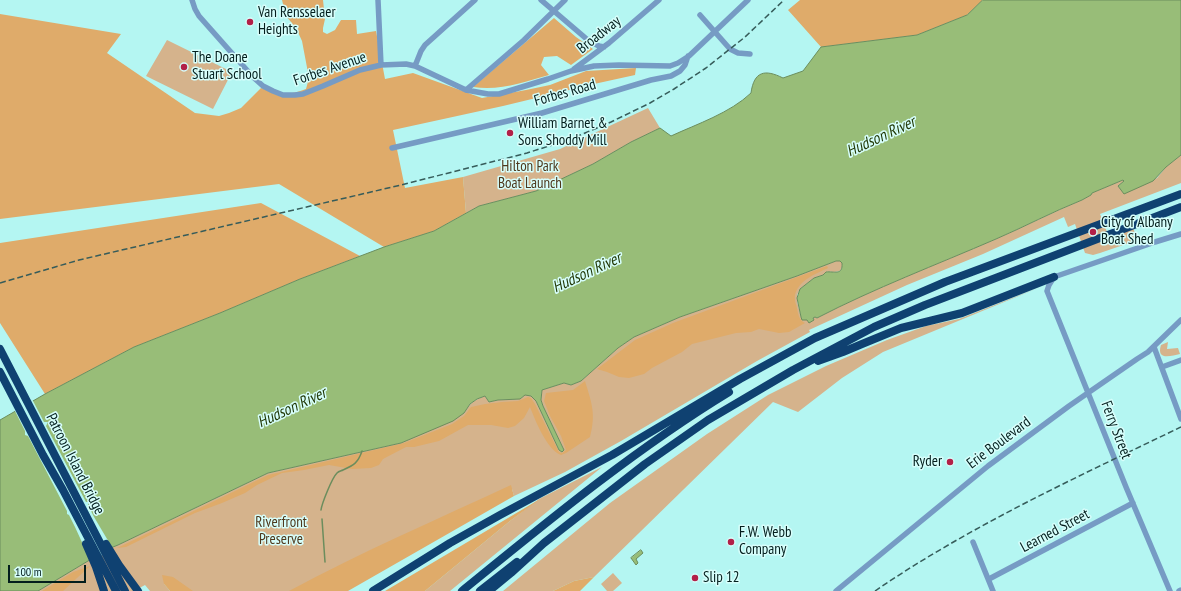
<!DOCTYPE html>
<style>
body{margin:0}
#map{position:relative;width:1181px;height:591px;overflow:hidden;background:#b4f6f2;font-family:"PT Sans Narrow",sans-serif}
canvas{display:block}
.scale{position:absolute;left:8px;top:565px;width:78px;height:18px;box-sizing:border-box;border:2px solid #031e1d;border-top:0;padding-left:5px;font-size:12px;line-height:14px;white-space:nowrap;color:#031e1d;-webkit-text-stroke:3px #d7fefb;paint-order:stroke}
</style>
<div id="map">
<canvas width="1181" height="591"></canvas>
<div class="scale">100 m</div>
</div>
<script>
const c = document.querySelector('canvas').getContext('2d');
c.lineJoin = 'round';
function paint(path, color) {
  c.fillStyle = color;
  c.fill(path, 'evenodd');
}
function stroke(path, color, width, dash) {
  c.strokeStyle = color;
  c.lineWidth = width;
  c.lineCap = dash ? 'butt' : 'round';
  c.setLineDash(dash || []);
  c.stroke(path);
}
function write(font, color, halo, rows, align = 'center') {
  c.font = font + ' "PT Sans Narrow",sans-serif';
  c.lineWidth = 3;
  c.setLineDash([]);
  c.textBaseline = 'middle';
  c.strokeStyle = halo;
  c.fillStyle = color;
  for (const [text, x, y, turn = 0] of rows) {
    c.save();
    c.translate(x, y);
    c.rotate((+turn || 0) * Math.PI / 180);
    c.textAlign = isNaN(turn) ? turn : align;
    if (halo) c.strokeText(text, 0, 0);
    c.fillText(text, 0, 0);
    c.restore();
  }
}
paint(new Path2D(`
 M167 40 232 72 213 109 146 76Z
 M648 108 660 128 631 142 593 164 536 191 479 206 466 213 463 177 560 149Z
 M1181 155V183L1100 214 1109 237 1133 228 1138 240 1100 253 1093 255 1085 253 1075 224 1068 227 1064 217 983 254 907 285 809 330 810 332 757 361 621 441 565 472 514 496 512 489 295 591H190L164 584 170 591H150L145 585 134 591H38L108 549 118 545 268 473 401 443 464 413C470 403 474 400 485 396L489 402 498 400 520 399 525 395 531 396 536 401 559 450 563 448 543 406 541 400 542 390 564 383 571 385 581 381 618 348 634 337 680 317 797 276 836 261H840L842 263C843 275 834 271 826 272L823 275 814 278 800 289 797 295V301L801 317 806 320H814L813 318 815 317 817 318C875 288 936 265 996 239 1024 227 1053 212 1082 200L1091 195 1092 193 1123 180 1124 181 1118 186 1124 193 1157 178 1166 167Z
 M1038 288 883 352 842 378 798 412 773 402 594 577 574 581 553 591H503L610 503 707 434 768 395 826 366 887 340 926 326 959 319Z
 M1168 342 1167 349 1178 348 1180 354C1171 356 1156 361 1161 345Z
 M602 467 450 591H425L510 521 539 499Z
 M613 573 622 583 613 591H607L601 584Z`), '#d5b38c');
paint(new Path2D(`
 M282 0H323L325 19 323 28V32L327 34 335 30 341 20H356L357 34 376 31 385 79 413 73 482 98 526 90 550 85 586 71 636 68 635 75 594 84 503 106 393 130 405 188 463 177 466 213 434 231 384 247 279 184 0 219V14L121 34 107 53 195 113 219 116 229 113 241 108 261 88C279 94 288 96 306 89L309 78 302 41 296 28 286 16Z
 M800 0H983L967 15 917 35 821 47 788 10Z
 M554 18 576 37 593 49 571 65 557 56 544 57 541 65 549 75C523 82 501 91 473 87Z
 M261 203 360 256 300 279 220 313 134 347 45 394 0 323V243Z
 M827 266 828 268C815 274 799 280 795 295 794 299 796 304 797 308 798 314 799 320 805 323L789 332 779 333 759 329 751 332 736 333 692 344 682 352 652 368 644 374 629 378 619 377 607 372 597 369 635 340 673 323Z
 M585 381C592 404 596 414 590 437L566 453 561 455C547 450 535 420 530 407L524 418 515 426 508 428 491 425H468L439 441 414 447H406L383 459 379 465 371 468 352 469 329 465 304 470 282 473 257 485 245 493 222 503 195 513 126 547 117 548 268 475 404 443 452 424 464 416 471 407 485 404 502 402 518 401 528 397 531 398 535 404 559 452 562 453 566 450 561 436 550 416 544 401 546 393 573 390Z
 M511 485 514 496 348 591H289C361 552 436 520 511 485Z
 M540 499 510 521 425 591H385Z
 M90 566 63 591H42L73 572Z
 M162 575 173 577 193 591H170L164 584Z
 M594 577 580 591H553L574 581Z`), '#dfab6a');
const water = new Path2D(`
 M983 0H1181V155L1166 167 1153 181 1124 194 1118 186 1124 181 1123 180 1092 193 1091 195 1082 200C1052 212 1024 227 996 239 936 265 875 288 817 318L815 317 813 318 814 320 809 323 807 320H802L801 317 797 298 800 289 814 278 823 275 826 272C834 271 843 276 842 263L840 261H836L797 276 680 317 634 337 618 348 581 381 571 385 564 383 542 390 541 400 543 406 563 448 564 450 562 452 559 450 536 401 531 396 525 395 520 399 498 400 489 402 485 396 477 399 470 404 464 413 453 421 401 443 268 473 118 545 108 549 38 591H0V420L45 394 134 347 220 313 300 279 384 247 434 231 479 206 536 191 593 164 631 142 660 128 671 136C697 124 730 113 751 93 754 71 765 69 783 78L803 71 821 47 917 35 967 15Z
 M641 550 643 553 636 559 638 563 636 565 631 558Z`);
paint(water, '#98bd78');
stroke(water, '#6b8d5d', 1);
paint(new Path2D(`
 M32 399 44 422H48L46 426 86 502H89L88 505 94 517 113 549 91 562 75 527 69 515 67 514V511L28 436 25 435V431L14 409Z`), '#b4f6f2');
stroke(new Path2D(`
 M321 510C322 503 332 478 337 473 339 471 341 471 343 470 354 465 358 463 362 451
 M322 519 325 562`), '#6b8d5d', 1.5);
stroke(new Path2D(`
 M192 0 195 9 199 16 253 77 263 86 273 91 283 95H295L303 94 323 86 360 70 381 65 406 64 415 66 466 90 488 94H499L548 79 571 71 594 66 619 65 670 66 678 63 689 56 748 0
 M378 0 381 65
 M541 0 589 41 599 46 604 47
 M700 15 730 49 738 53 750 54
 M415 66 421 51 425 45 475 0
 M574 69 609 43 659 0
 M466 90 524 40 565 0
 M392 148 542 113 651 80 671 76 680 71 685 65 688 56
 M1154 347 1181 419
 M1162 367 1181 360
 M973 542 993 591
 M989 579 1133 503
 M836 591 988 466 1069 406 1137 359 1148 352 1181 320
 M1170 591 1126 487 1047 291 1049 285 1054 277 1155 242 1181 234
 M1179 591 1181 590`), '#769bc4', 5.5);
stroke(new Path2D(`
 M0 349 125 591
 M818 361 843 352 862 344 901 328 962 313 1054 277
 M0 372 43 455 63 490 116 591
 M86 544 96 567 104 591
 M106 544 119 565 138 591
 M373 591 450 543 500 515 612 455 740 379 815 338 945 282 1181 194
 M462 591C548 521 634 450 729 392
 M480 591 517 562
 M489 591 511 573 544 543 645 464 708 420 793 370 874 327 925 305 1181 207`), '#0f4171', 8);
stroke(new Path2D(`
 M0 283 79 260 401 185 527 153 571 139 611 122 650 103 674 89 706 68 745 37 784 0
 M875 591C970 526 1077 477 1181 427`), '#365c5a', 1.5, [6, 3]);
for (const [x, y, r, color] of [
 [250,22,4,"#b22048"],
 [184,67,4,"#b22048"],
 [510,133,4,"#b22048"],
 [1093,232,4,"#b22048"],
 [950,462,4,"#b22048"],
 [731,542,4,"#b22048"],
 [695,578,4,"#b22048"]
]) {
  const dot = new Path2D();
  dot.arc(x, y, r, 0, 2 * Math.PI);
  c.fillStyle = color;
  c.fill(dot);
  stroke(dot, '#d7fefb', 1.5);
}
write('15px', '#031e1d', '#d7fefb', [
 ["Van Rensselaer",258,13],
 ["Heights",258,30],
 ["The Doane",192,58],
 ["Stuart School",192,75],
 ["William Barnet &",518,124],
 ["Sons Shoddy Mill",518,141],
 ["City of Albany",1101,223],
 ["Boat Shed",1101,240],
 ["Ryder",942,462,"right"],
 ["F.W. Webb",739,533],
 ["Company",739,550],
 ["Slip 12",703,578]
], 'left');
write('15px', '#031e1d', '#d7fefb', [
 ["Broadway",599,35,-38],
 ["Forbes Avenue",330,69,-19],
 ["Forbes Road",565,93,-16],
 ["Ferry Street",1116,430,69],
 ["Erie Boulevard",999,443,-37],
 ["Patroon Island Bridge",75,464,63],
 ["Learned Street",1055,531,-28]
]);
write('15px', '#4e381c', '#d7fefb', [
 ["Hilton Park",530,167],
 ["Boat Launch",530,184],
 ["Riverfront",281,523],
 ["Preserve",281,540]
]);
write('italic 16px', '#1f3603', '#d7fefb', [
 ["Hudson River",881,137,-25],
 ["Hudson River",587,273,-25],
 ["Hudson River",292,408,-25]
]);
</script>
